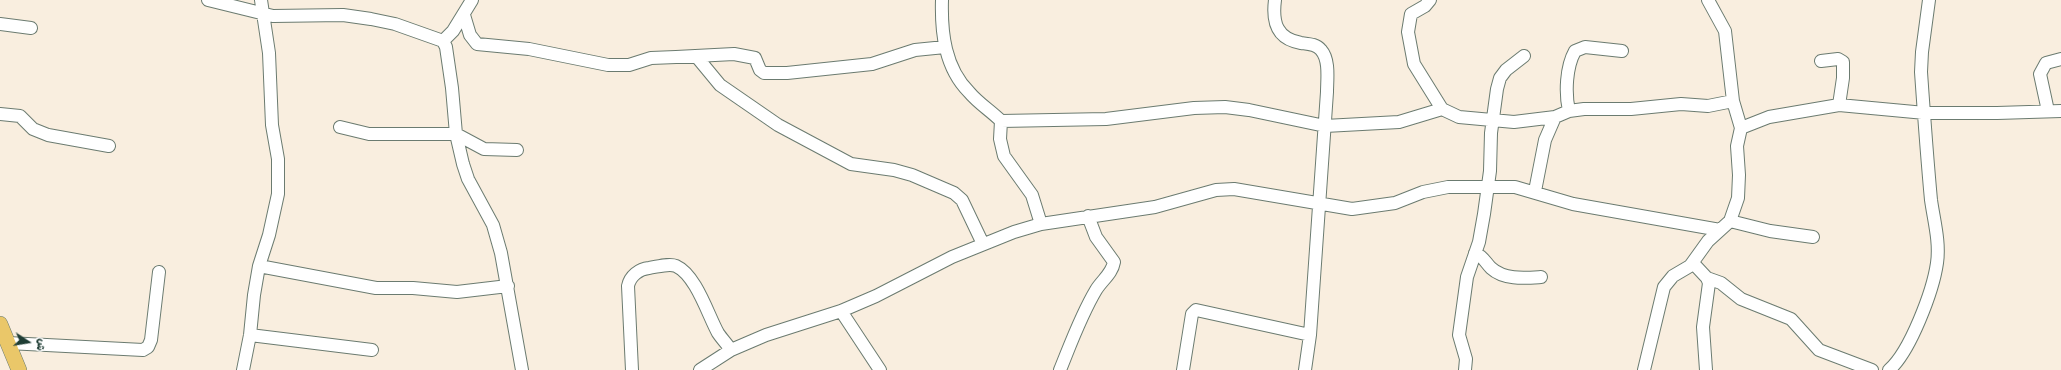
<!DOCTYPE html>
<meta charset="utf-8">
<style>
body{margin:0}
#map{position:relative;width:2061px;height:370px;overflow:hidden;background:#f9eedf;font-family:Dekko,"Playpen Sans Arabic",sans-serif}
canvas{display:block}
.north{position:absolute;left:8px;top:322px;width:40px;height:40px;-webkit-text-stroke:3px #fff;paint-order:stroke;rotate:102deg;font-size:11px;font-weight:700;line-height:16px;text-align:center;color:#1f3d34}
.north::after{content:'';display:block;margin:auto;width:14px;height:18px;background:#1f3d34;clip-path:polygon(50% 0,100% 100%,50% 72%,0 100%)}
</style>
<div id="map">
<canvas width="2061" height="370"></canvas>
<div class="north">ش</div>
</div>
<script>
const c = document.querySelector('canvas').getContext('2d');
c.lineJoin = 'round';
function stroke(path, color, width, dash) {
  c.strokeStyle = color;
  c.lineWidth = width;
  c.lineCap = dash ? 'butt' : 'round';
  c.setLineDash(dash || []);
  c.stroke(path);
}
const minor = new Path2D(`
 M208 0 273 16 343 15 371 19 395 24 443 41 446 47 452 88 456 134 463 164 468 179 493 225 501 253 522 370
 M942 0C941 33 945 68 969 92 978 103 991 111 1001 121L1000 139 1004 156 1032 195 1041 224
 M1275 0C1272 23 1277 39 1301 43 1309 44 1316 44 1321 50 1330 60 1327 80 1327 92L1310 335 1305 370
 M1430 0 1425 6 1411 14 1408 32 1414 64 1442 109 1459 117 1514 122 1555 117 1569 111 1584 109H1631L1681 104 1708 106 1733 101
 M464 15 470 35 477 44 529 49 608 65H629L651 58 676 57 734 54 755 58 760 70 764 73H787L872 64 915 50 945 47
 M0 24 31 28
 M443 41 453 31 472 0
 M696 56 720 85 778 125 851 164 894 170 912 175 954 193 962 200 983 244
 M1821 61 1838 59 1843 62V78L1839 105
 M1569 111C1565 93 1566 67 1575 51L1585 47 1622 51
 M2048 111 2040 74 2046 63 2061 59
 M0 114 20 116 33 129 48 135 109 146
 M1001 121 1106 119 1194 108 1225 107 1249 110 1325 126 1399 122 1442 109
 M340 127 369 134H456L484 149 517 150
 M1741 128 1769 117 1839 105 1925 113H1997L2061 111
 M1535 191 1545 140 1555 117
 M1730 221 1770 231 1813 237
 M1475 253C1483 256 1485 262 1491 268 1504 280 1525 278 1541 277
 M1693 263 1707 278 1709 283 1703 327 1706 370
 M259 266 376 288H413L457 292 508 286
 M1707 278 1721 283 1741 299 1791 319 1819 350 1872 370
 M841 311 880 370
 M250 335 372 350
 M8 343 143 350 148 347 151 340 159 272
 M243 370 250 335 254 295 259 266 269 235 278 194V159L272 125 269 53 261 0
 M632 370 628 286C630 276 639 269 649 268 657 267 669 263 676 266 696 275 708 315 718 333 722 339 727 344 731 350
 M700 370 731 350 766 335 841 311 876 296 952 257 1014 232 1041 224 1155 207 1216 190 1234 189 1352 209 1395 203 1423 192 1448 187H1515L1573 204 1720 230
 M1060 370C1071 343 1081 315 1096 290 1102 280 1112 274 1114 262L1096 237 1088 216
 M1183 370 1192 314 1196 310 1310 335
 M1465 370 1466 359 1459 335 1467 277 1479 242 1484 214 1490 171 1491 133 1497 89 1500 78 1506 70 1524 56
 M1644 370 1664 287 1673 276 1690 266 1708 241 1730 221 1738 198 1739 175 1737 146 1741 128 1733 101 1725 31 1708 0
 M1889 370C1910 352 1933 291 1937 263 1940 242 1934 221 1931 200 1927 157 1924 115 1921 72L1922 52 1929 0`);
const major = new Path2D(`
 M0 324 19 370`);
stroke(minor, '#6b7b70', 14);
stroke(major, '#6b7b70', 16);
stroke(minor, '#fff', 12);
stroke(major, '#eac769', 15);
</script>
